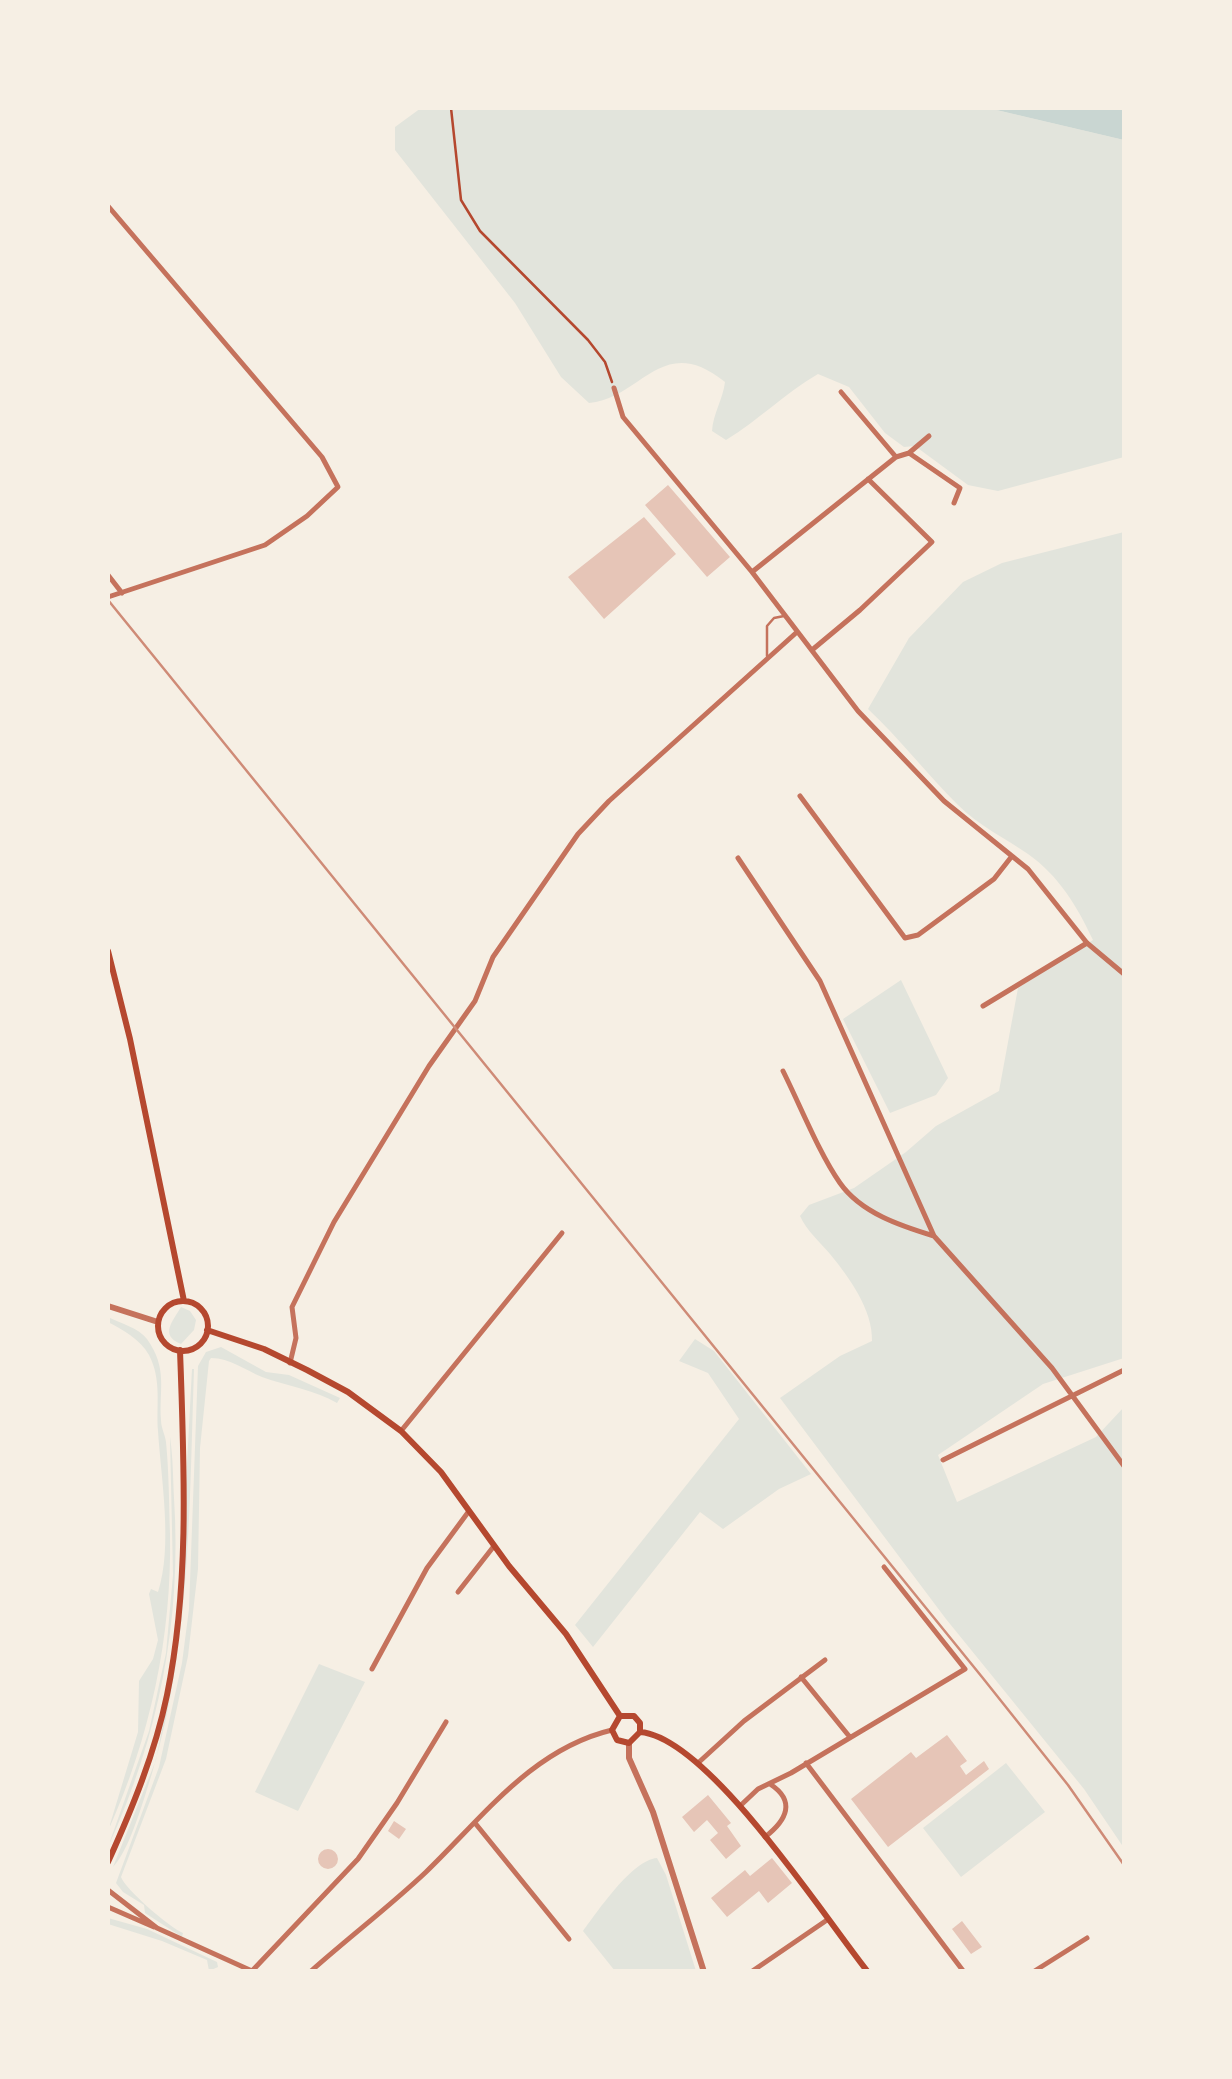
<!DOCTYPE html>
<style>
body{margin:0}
#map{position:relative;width:1232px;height:2079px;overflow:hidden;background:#f6efe4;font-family:"Fira Sans Condensed",sans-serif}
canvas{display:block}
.frame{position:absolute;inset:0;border:110px solid #f6efe4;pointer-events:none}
</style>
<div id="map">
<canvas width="1232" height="2079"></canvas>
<div class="frame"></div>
</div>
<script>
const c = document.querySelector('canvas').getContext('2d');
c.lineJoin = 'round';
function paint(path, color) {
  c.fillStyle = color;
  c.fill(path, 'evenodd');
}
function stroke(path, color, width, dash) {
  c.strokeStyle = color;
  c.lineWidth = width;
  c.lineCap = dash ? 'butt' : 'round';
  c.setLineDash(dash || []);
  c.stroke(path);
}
paint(new Path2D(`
 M421 108H988L1124 140V457L998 491 968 485 915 446 904 447 885 433 849 387 818 374C785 393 759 420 726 440L712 431C713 414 723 399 725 382 662 331 642 398 589 403L561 377 515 303 395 150V127Z
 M1124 532V1358L1043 1384 938 1455 957 1502 1096 1437 1124 1407V1848L1084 1789 946 1619 780 1398 840 1356 872 1341C873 1310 849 1277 830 1254 819 1241 807 1231 800 1216L809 1205 854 1188 906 1152 936 1126 999 1091 1018 988 1093 940C1077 906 1059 876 1028 854 1005 838 979 826 958 805 927 774 900 739 868 709L909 638 963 582 1002 563Z
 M901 980 948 1078 936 1095 890 1113 843 1019Z
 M181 1307 190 1311 196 1320 194 1330 181 1344C159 1335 173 1321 181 1307Z
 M108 1317C120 1323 139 1328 147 1339 168 1369 159 1388 161 1420 161 1428 165 1434 166 1442 169 1472 169 1504 170 1534 172 1637 150 1738 108 1831L138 1732 139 1681 153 1659 158 1640 149 1594 151 1589 158 1592C173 1546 161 1479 158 1431 156 1405 162 1380 149 1355 140 1339 123 1330 108 1322Z
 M695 1339 714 1351 811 1474 779 1489 723 1529 700 1512 593 1647 575 1625 739 1419 708 1373 679 1361Z
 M221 1347 266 1372 289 1375 340 1398 337 1403C315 1390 287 1386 262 1377 245 1370 230 1358 211 1358L209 1361 200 1448 198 1569 188 1656 166 1759 121 1877C126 1890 169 1927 183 1933L182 1937 145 1913 144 1905 123 1892 116 1883 159 1767 182 1663 189 1609 198 1366 206 1352Z
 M192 1369H194C189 1514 191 1660 144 1799 137 1820 127 1852 113 1867L156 1760 177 1653Z
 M170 1437C173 1457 173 1478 174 1498 182 1620 159 1736 108 1847L149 1731 166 1653 173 1575Z
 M319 1664 365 1682 298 1811 255 1792Z
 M1006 1763 1045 1812 961 1877 923 1828Z
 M657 1858 666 1875 696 1971H615L583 1931C598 1911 632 1860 657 1858Z
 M108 1918 147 1929 217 1962 218 1967 209 1971 207 1960 162 1941 108 1924Z`), '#e2e4dc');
paint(new Path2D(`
 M988 108H1124V140Z`), '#c9d6d2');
paint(new Path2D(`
 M668 485 730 557 707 577 645 505Z
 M644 517 676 554 604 619 568 577Z
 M947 1735 967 1761 960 1766 966 1775 984 1761 989 1769 888 1847 851 1799 911 1752 916 1758Z
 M708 1795 731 1823 727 1826 741 1846 726 1859 710 1840 718 1833 707 1820 694 1832 682 1817Z
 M394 1821 406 1829 399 1839 388 1831Z
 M318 1859a10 10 0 1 1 20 0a10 10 0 1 1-20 0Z
 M772 1858 792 1883 768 1903 759 1891 727 1917 711 1898 745 1870 750 1876Z
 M962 1921 982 1947 971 1954 952 1929Z`), '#e6c5b7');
stroke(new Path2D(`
 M451 108 461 200 480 231 588 340 605 362 612 382`), '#b5482f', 2.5);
stroke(new Path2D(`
 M767 656V626L774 618 784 616`), '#c5725c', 2.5);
stroke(new Path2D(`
 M108 206 322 457 338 487 307 516 265 545 108 597
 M614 388 623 417 752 572 858 711 944 801 1028 869 1087 943 1124 974
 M909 453 929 436
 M896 457 909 453 960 488 954 503
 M752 572 896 457 841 392
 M108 575 122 593
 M812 650 860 610 932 542 868 479
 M800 796 905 938 918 935 994 879 1012 856
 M738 858 820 981 934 1236 1052 1368 1124 1466
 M983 1006 1087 943
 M783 1071C800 1105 819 1153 840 1183 861 1213 901 1226 934 1236
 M290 1363 296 1338 292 1307 334 1222 429 1066 475 1001 493 957 578 834 609 801 797 632
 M401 1431 562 1233
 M943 1460 1124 1370
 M458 1592 494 1546
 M372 1669 427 1568 469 1511
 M801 1677 849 1736
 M698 1763 744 1721 825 1660
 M806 1763 964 1972
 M740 1806 758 1789 791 1773 965 1669 884 1567
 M475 1823 569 1939
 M765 1837C787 1820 796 1801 770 1784
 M108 1890 157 1928 252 1971 358 1859 397 1803 446 1722
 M108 1907 154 1927
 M310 1972C348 1938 389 1907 426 1872 483 1817 532 1749 612 1730
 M751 1972 827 1920
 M1033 1972 1087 1938`), '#c5725c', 5);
stroke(new Path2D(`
 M108 1306 158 1322
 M629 1743V1758L653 1812 704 1972`), '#c5725c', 6);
stroke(new Path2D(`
 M108 951 130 1039 184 1301
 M158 1326a25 25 0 1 1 50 0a25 25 0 1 1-50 0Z
 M207 1330 264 1349 307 1370 348 1392 401 1431 441 1472 509 1566 566 1634 620 1716
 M620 1716 612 1730 617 1740 629 1743 640 1732C708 1737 824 1917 868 1972
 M620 1716H634L640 1723V1732
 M108 1862C132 1809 155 1753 167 1695 190 1583 184 1464 180 1350`), '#b5482f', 6);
stroke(new Path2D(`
 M108 600 982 1677 1068 1785 1124 1865`), '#cf8b77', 2.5);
</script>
